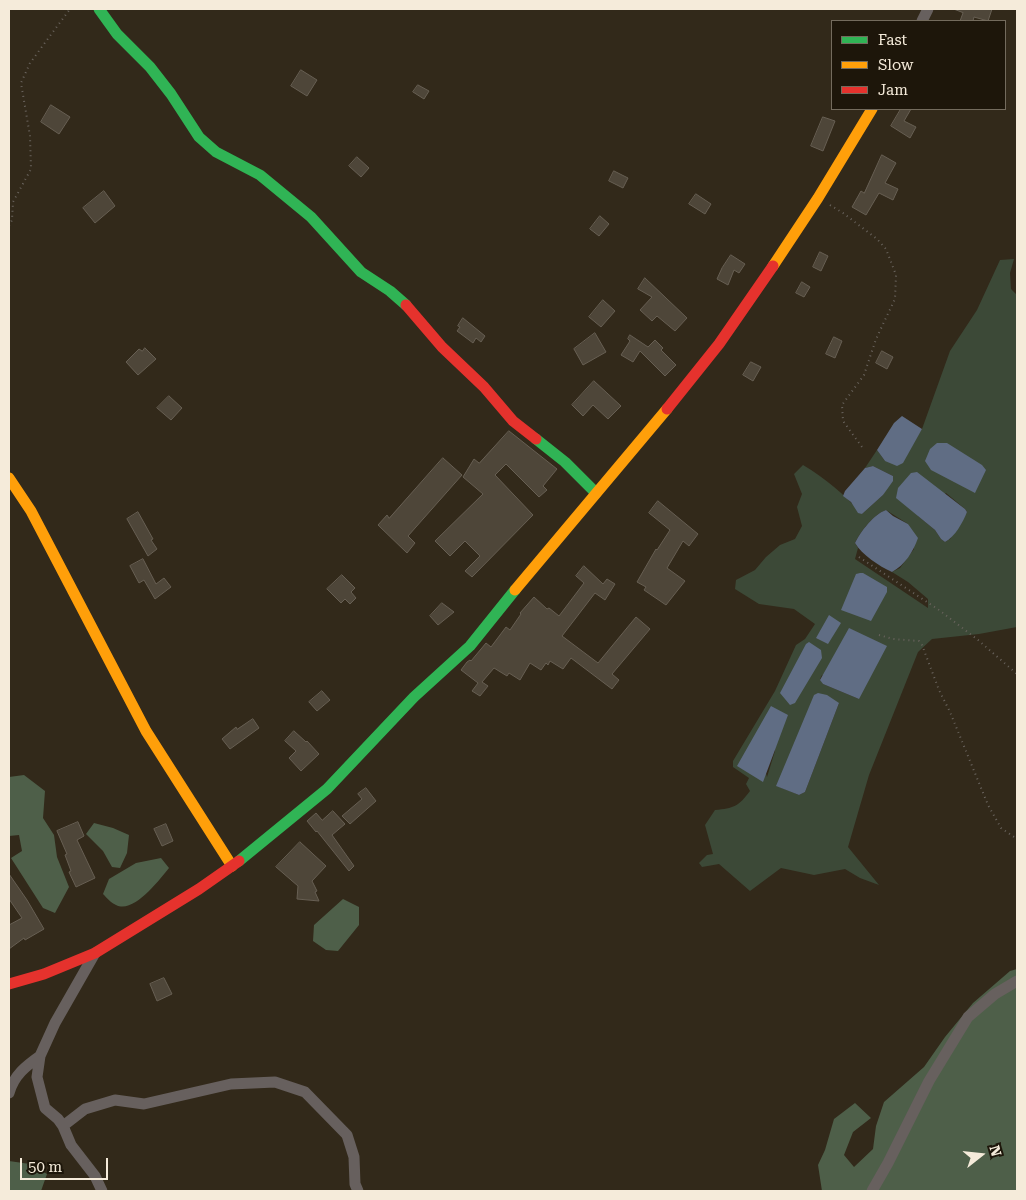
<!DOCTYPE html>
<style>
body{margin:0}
#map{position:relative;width:1026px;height:1200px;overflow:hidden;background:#32291a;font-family:"Roboto Serif",serif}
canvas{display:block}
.frame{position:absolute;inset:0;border:10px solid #f5ebda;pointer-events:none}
.legend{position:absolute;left:831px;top:20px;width:175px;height:90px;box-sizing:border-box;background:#1d160a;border:1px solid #736b5d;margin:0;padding:6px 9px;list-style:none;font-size:15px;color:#f5ebda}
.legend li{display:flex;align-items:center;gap:10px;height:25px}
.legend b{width:25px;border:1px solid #736b5d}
.north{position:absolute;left:956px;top:1130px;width:50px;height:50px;-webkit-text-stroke:4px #1d160a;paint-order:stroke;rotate:74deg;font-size:14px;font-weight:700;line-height:20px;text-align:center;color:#f5ebda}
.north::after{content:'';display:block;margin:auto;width:18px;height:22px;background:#f5ebda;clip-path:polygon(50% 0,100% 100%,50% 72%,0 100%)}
.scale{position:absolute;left:20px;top:1158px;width:88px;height:22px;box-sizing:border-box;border:2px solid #f5ebda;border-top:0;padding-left:6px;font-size:15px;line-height:18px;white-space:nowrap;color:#f5ebda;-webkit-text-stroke:4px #1d160a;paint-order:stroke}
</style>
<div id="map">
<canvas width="1026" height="1200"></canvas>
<div class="frame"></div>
<ul class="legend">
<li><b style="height:6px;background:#30b455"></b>Fast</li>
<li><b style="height:6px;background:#ff9f0a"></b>Slow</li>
<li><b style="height:6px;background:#e5322d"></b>Jam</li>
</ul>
<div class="north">N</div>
<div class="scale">50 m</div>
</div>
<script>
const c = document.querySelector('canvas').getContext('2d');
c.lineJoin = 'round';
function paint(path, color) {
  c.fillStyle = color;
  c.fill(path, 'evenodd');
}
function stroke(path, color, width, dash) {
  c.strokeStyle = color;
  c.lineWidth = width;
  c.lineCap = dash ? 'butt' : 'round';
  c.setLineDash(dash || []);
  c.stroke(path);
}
paint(new Path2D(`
 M1014 259 1010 273 1011 289 1017 295V627L979 634 932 639 918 652 869 775 848 847 879 885 860 878 845 869 814 875 781 868 750 891 719 864 702 867 699 863 707 855 713 854 705 825 715 810C734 808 738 807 750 791L746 784 749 778 733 767V761L775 691 796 645 805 639 815 624 794 609 759 604 735 589 736 580 755 570 766 557 780 545 795 539 802 526 797 507 802 494 794 474 803 465C825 478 845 495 862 514L883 495 893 476 873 466 865 468 877 450 885 461 913 442 922 429 950 351 977 310 1000 260ZM946 493 965 509 967 512 950 539 945 542 941 539 935 530 918 516ZM886 510 908 524 914 549 900 568 892 572 908 582 928 599V608L855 559 858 548 855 543C860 532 874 514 886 510ZM822 675 859 699 823 684 820 679ZM839 703 805 792 799 795 777 786ZM772 706 775 751 767 777 756 736Z`), '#3c4937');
paint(new Path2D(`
 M24 775 45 791 43 818 54 835 57 857 69 887 55 913 43 908 11 858 22 851 19 835 9 836V777Z
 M94 823 113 828 129 835 127 853 120 868 112 867 103 851 86 834Z
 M161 858 169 868C159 880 134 914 116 905 111 903 107 898 103 894L109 879 136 863Z
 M343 899 359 907V925L338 951 326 950 313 941 314 925Z
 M1017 969V1191H822L818 1165 825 1150 834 1119 855 1103 871 1118 853 1132 844 1155 854 1167 873 1149 876 1126 884 1102 924 1067 945 1037 973 1003 1010 971Z
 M9 1161 30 1164 47 1174 41 1191H9Z`), '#4e5f49');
paint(new Path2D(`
 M902 416 922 429 903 463 897 466 885 461 877 450 894 423Z
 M937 443H947L982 465 986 470 975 493 931 470 925 461 930 449Z
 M873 466 893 476V481L883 495 862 514 858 513 851 502 843 496 845 491 865 468Z
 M917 472 965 509 967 512C963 522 955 537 945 542L941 539 935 530 896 498 898 488 911 473Z
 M886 510 893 516 908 524 918 538C913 552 905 565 892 572 879 566 862 555 855 543 861 531 874 514 886 510Z
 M860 573H863L887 587V592L871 621 841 610 856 574Z
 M829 615 841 623 828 644 816 638Z
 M849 628 887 646 859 699 823 684 820 680Z
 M809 642 821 650 822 658 795 703 790 705 780 693 806 644Z
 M818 693 827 695 839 703 805 792 799 795 776 786 814 695Z
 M771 706 788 715 763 782 737 766Z`), '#606d84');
const building = new Path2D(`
 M954 9H992L988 21 974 17 973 21H960L963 13Z
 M301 70 317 80 307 96 291 86Z
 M418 85 429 91 424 99 413 92Z
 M51 105 70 117 59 134 41 122Z
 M901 109H911L904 121 916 127 910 138 891 126Z
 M823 117 835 121 823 151 811 146Z
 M882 155 896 163 885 183 898 189 893 200 879 193 866 215 852 207 861 191 864 193Z
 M357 157 369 168 361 177 349 166Z
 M614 171 628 178 623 188 609 181Z
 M104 191 115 206 95 223 83 208Z
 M696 194 711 204 705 214 689 204Z
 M600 216 609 224 599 236 590 229Z
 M820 252 828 256 821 271 813 267Z
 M731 255 745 264 739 273 734 270 728 285 717 279 722 268Z
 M645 278 687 318 675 331 657 316 652 321 640 310 652 297 638 289Z
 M802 282 810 287 804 297 796 293Z
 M603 300 615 311 601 327 589 317Z
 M463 318 485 336 481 342 476 338 473 343 457 331 460 327 458 326Z
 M595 333 606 352 583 365 574 349Z
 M630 335 648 347 655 340 663 348 661 350 676 365 665 376 640 351 633 362 621 355 630 341 628 339Z
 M834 337 842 341 835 358 826 354Z
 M145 348 156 359 138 375 126 362 139 349 142 351Z
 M882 351 893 357 887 369 876 363Z
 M751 362 761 367 753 381 743 375Z
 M594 381 621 406 608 419 593 405 583 416 572 405Z
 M169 396 182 408 171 420 157 408Z
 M509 431 557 469 543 486 547 490 539 497 506 464 495 475 533 515 472 577 465 571 480 556 465 541 450 556 435 541 483 494 463 477 474 459 479 463Z
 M443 458 462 475 408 536 415 543 407 553 378 525 387 515 389 518Z
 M658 501 698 534 689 546 683 541 667 568 685 581 666 605 644 590 646 587 637 582 656 549 657 550 670 530 649 513Z
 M138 512 153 539 151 540 157 549 148 556 127 519Z
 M143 559 156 584 164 578 171 587 155 599 144 580 139 583 130 566Z
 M584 566 603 584 607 579 615 584 605 600 595 593 562 636 598 663 636 617 650 629 612 674 619 680 612 689 571 658 563 669 550 661 548 665 546 663 541 670 530 663 520 680 509 673 507 676 494 668 482 682 488 686 480 696 472 691 478 683 461 670 467 662 470 660 471 661 486 643 491 647 506 627 510 630 521 614 520 613 534 597 547 609 549 608 559 616 584 583 576 576Z
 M342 575 355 588 351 592 356 598 350 604 345 599 341 603 327 589Z
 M442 603 454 612 438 625 430 616Z
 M322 691 330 700 317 711 309 702Z
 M253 719 259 728 230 749 222 739 236 727 237 729Z
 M294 731 306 742 307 741 319 754 301 771 289 758 296 751 285 741Z
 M366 788 376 801 350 824 342 816 362 799 358 794Z
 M333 811 345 824 332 835 354 866 349 871 317 831 316 832 307 821 316 813 322 820Z
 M78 822 84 836 77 840 95 878 76 887 69 872 71 871 65 855 67 854 57 831Z
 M166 824 173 841 162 846 154 829Z
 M300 842 326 866 312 881 317 891 315 892 319 901 297 899 298 886 276 867Z
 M9 874 27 900 44 929 25 940 24 938 9 949V925L22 918 9 899Z
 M164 978 172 994 157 1001 150 984Z`);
paint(building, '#4e4639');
stroke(building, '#675f53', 1);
stroke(new Path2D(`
 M830 205 843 213 877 239 886 249 896 275 895 299 876 339 864 375 842 405 843 421 862 447
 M9 226 12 220 13 202 31 169 30 136 21 83 30 63 70 9
 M859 557 939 610 978 640 1017 674
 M879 635 893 639 919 641 922 645 939 690 950 712 988 805 1001 828 1017 839`), '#6a645e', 2, [1, 4]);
stroke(new Path2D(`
 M922 21 928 9
 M95 953 55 1023 40 1056 37 1077 45 1108 58 1119 63 1126 71 1145 95 1176 102 1191
 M9 1093C14 1075 26 1066 40 1056
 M63 1126 85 1109 115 1100 144 1104 231 1084 275 1082 305 1092 347 1135 354 1157 355 1184 358 1191
 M872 1191 888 1163 929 1081 968 1017 995 994 1017 981`), '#67605e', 11);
stroke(new Path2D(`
 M99 9 117 34 150 67 171 94 199 137 216 152 260 175 311 217 361 272 390 291 406 305
 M536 439 565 462 596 493
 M239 861 327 789 414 697 470 646 515 590`), '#30b455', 11);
stroke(new Path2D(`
 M773 266 818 198 872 109
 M9 478 31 511 146 731 232 866
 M515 590 667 409`), '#ff9f0a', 11);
stroke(new Path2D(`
 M406 305 442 347 484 387 513 421 536 439
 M667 409 719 344 773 266
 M9 984 44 974 95 953 199 889 239 861`), '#e5322d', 11);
</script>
